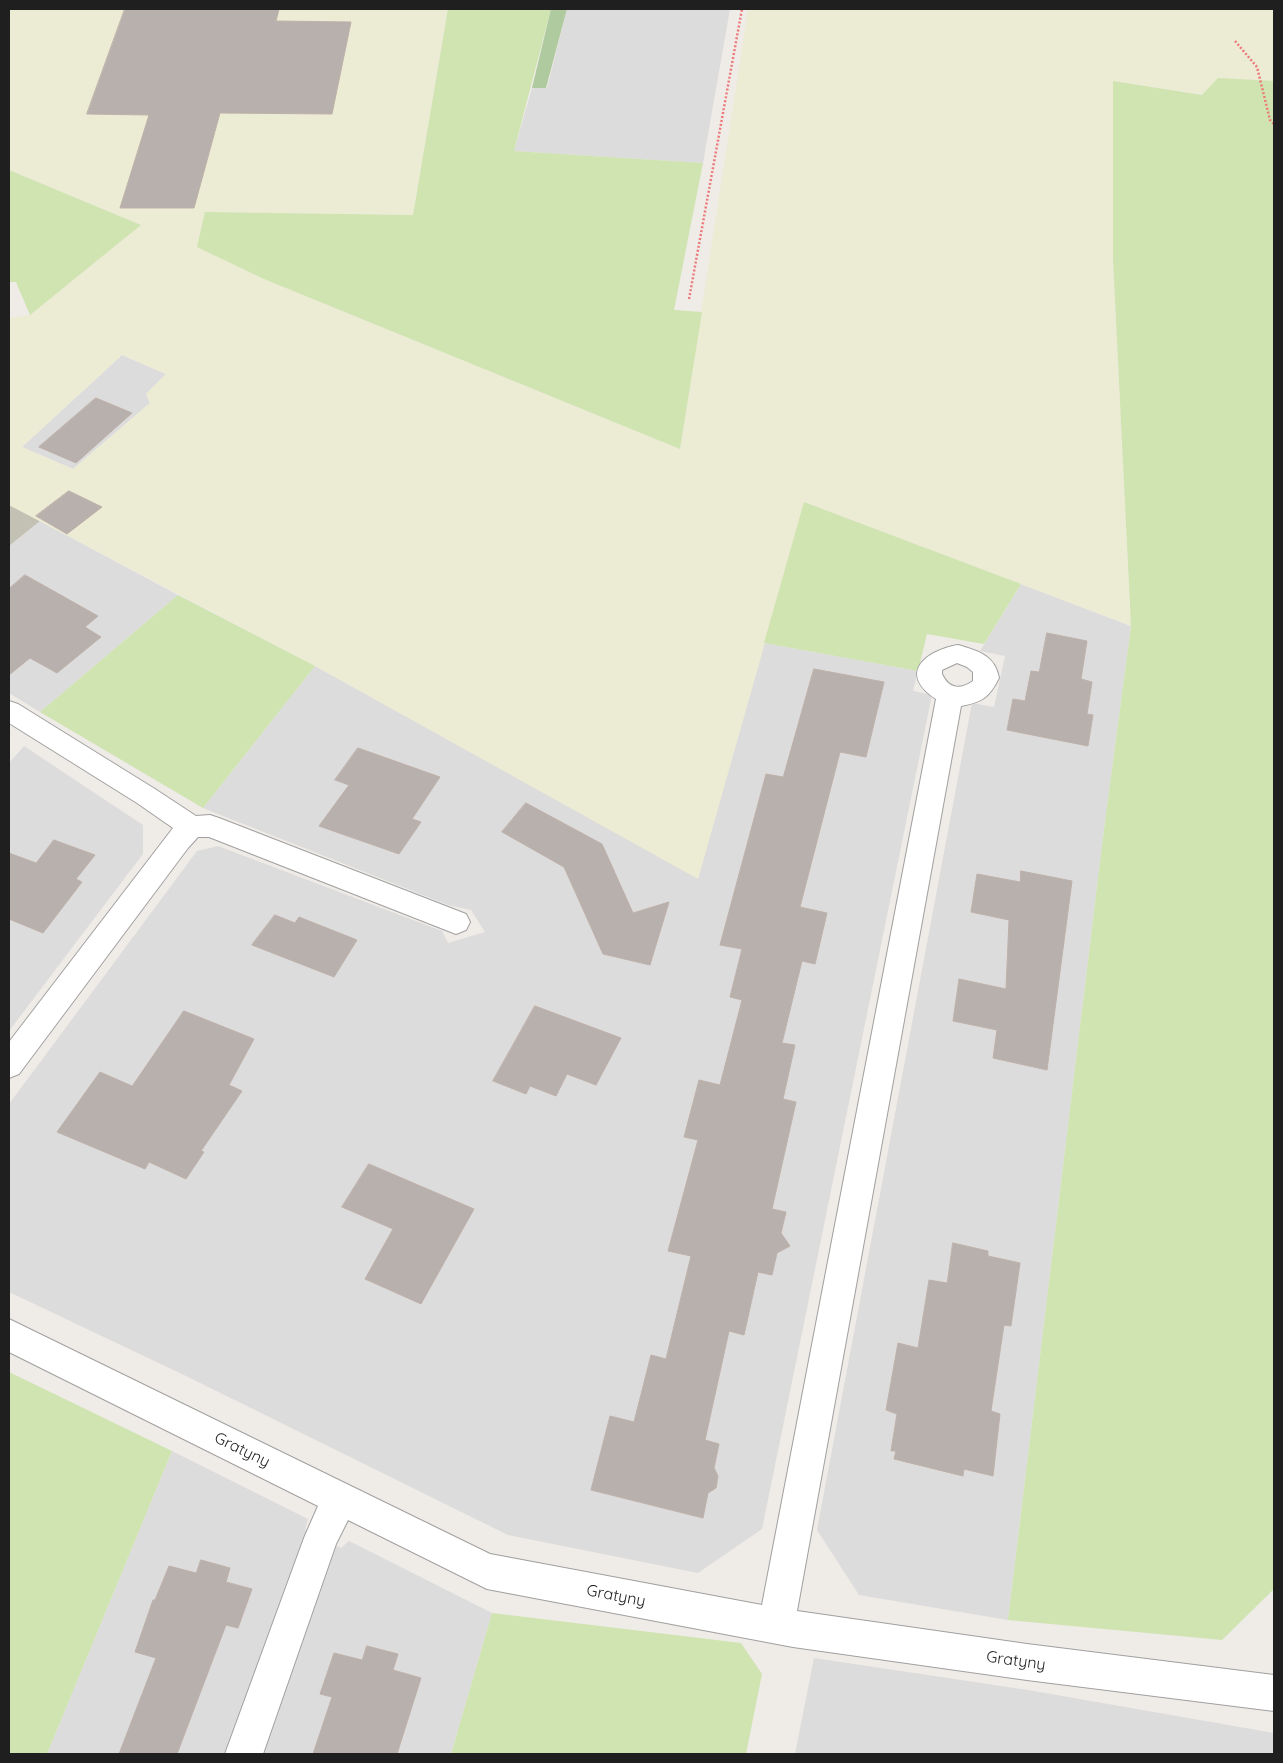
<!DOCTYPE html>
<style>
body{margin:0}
#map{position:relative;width:1283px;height:1763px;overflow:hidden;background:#efebe7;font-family:Quicksand,sans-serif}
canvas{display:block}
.frame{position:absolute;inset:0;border:10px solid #1f1f1f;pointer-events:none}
</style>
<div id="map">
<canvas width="1283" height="1763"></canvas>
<div class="frame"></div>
</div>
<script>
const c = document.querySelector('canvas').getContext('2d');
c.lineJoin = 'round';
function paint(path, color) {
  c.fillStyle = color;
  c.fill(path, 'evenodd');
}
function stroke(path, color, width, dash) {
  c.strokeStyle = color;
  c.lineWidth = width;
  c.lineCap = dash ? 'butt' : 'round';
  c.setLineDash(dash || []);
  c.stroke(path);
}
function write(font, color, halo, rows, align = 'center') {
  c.font = font + ' Quicksand,sans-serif';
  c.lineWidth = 4;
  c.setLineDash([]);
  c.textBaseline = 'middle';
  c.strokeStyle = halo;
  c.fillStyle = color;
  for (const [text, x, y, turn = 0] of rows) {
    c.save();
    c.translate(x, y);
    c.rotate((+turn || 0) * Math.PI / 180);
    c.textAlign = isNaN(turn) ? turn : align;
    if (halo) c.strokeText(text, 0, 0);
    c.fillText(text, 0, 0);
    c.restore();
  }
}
paint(new Path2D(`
 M567 9H730L703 163 514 151 532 88H547Z
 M122 355 166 374 146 394 150 403 73 469 22 447Z
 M40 521 178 595 40 712 9 693V546Z
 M1021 584 1131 626 1104 829 1008 1620 859 1595 817 1530 972 703 994 707 1005 656 980 651Z
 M764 643 918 671 913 691 932 695 762 1529 698 1573 508 1535 184 1375 9 1292V1104L197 851 218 846 442 931 448 943 485 932 471 910 448 905 203 808 315 666 698 878Z
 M24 746 143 825V854L9 1031V763Z
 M172 1451 308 1519 305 1530 341 1548 349 1541 492 1613 451 1754H47Z
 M814 1658 1028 1690 1274 1733V1754H795Z`), '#dddcdc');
paint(new Path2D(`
 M9 505 40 521 9 546Z`), '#c3c1b3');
paint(new Path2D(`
 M9 9H448L413 215 205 212 264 279 680 449 748 9H1274V81H1255L1203 95 1113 81V259L1131 626 805 502 698 879 315 666 9 505V318L30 315 141 225 9 170ZM122 355 166 374 146 394 150 403 73 469 22 447Z`), '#ecebd4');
paint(new Path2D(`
 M448 9H551L514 151 703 163 674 310 702 312 680 449 264 279 197 247 205 212 413 215Z
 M1218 78 1274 81V1589L1222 1640 1008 1620 1104 829 1131 626 1113 259V81L1202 95Z
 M9 170 141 225 30 315 16 282H9Z
 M804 502 1021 584 984 644 927 634 918 671 764 643Z
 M178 595 315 666 203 808 40 712Z
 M9 1372 172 1451 47 1754H9Z
 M492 1613 741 1643 762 1674 746 1754H451Z`), '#cfe4b1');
paint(new Path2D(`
 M551 9H567L546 88H532Z`), '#b0ca9f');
const building = new Path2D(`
 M125 9H279L276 21 351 22 332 114 220 113 194 208H120L149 115 87 114Z
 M96 398 132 413 76 463 39 447Z
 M69 491 102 507 67 534 36 516Z
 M25 575 98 616 85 627 101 637 57 673 30 658 9 675V589Z
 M1047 633 1087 641 1081 679 1092 682 1087 714 1093 715 1088 746 1007 730 1013 699 1025 701 1031 671 1039 672Z
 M814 669 884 682 866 757 840 752 800 907 827 913 815 964 802 961 782 1043 795 1045 783 1099 796 1102 772 1209 786 1212 781 1233 790 1246 777 1253 772 1275 758 1272 744 1335 729 1331 705 1440 719 1444 714 1468 718 1476 716 1488 708 1493 703 1518 591 1490 610 1416 634 1422 651 1355 666 1359 691 1256 668 1251 698 1140 684 1137 699 1080 720 1085 742 1000 730 997 742 949 720 945 766 774 783 777Z
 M358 748 440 777 412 819 421 822 399 854 319 826 349 785 335 780Z
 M526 803 602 844 633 913 669 902 650 965 603 954 564 867 502 832Z
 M54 840 95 855 76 879 82 882 43 933 9 919V853L36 863Z
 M1021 871 1072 881 1047 1070 993 1058 997 1030 953 1021 959 979 1006 989 1009 920 971 912 977 874 1020 882Z
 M275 915 295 923 299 917 357 940 334 977 252 945Z
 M535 1006 621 1038 596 1085 567 1074 556 1096 530 1086 526 1094 493 1081Z
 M184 1011 254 1039 229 1085 242 1091 201 1151 204 1152 186 1179 149 1162 145 1169 57 1132 100 1072 132 1086Z
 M369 1164 474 1209 421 1304 365 1279 393 1229 342 1207Z
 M953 1243 988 1251V1256L1020 1263 1011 1326 1004 1325 991 1411 1000 1414 993 1476 964 1469 963 1476 894 1459 896 1451H891L897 1414 886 1410 898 1343 918 1348 929 1280 947 1283Z
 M201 1560 230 1568 226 1582 252 1589 238 1628 226 1625 177 1754H119L156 1658 135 1652 153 1600H155L169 1566 196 1573Z
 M367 1646 398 1654 393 1670 421 1678 397 1754H313L332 1697 320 1694 334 1653 362 1660Z`);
paint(building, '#b8b0ac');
stroke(building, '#bfb1aa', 1);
const minor = new Path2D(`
 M958 645C978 651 995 655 999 678 989 698 982 702 961 706L797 1611 1027 1644 1274 1675V1711L1027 1680 793 1647 487 1589 348 1520 336 1544 263 1754H225L304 1538 318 1506 9 1352V1319L490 1554 762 1605 936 699C898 674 924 651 958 645ZM957 663 967 667 973 672V681C960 690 949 689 942 674V670Z
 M9 701 18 704 155 789 196 816 210 815 219 818 466 914 470 922 466 930 456 934 209 837H198L188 848 19 1074 9 1078V1042L173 828 137 803 9 723Z`);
stroke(minor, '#a0a0a0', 2);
stroke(new Path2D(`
 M1235 41 1257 67 1270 120 1274 124
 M689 299 742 9`), '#ed7a7a', 2.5, [2, 2]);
paint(minor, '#fff');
write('16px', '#1f1f1f', '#fff', [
 ["Gratyny",242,1450,26],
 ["Gratyny",616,1596,11],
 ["Gratyny",1016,1661,8]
]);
</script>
